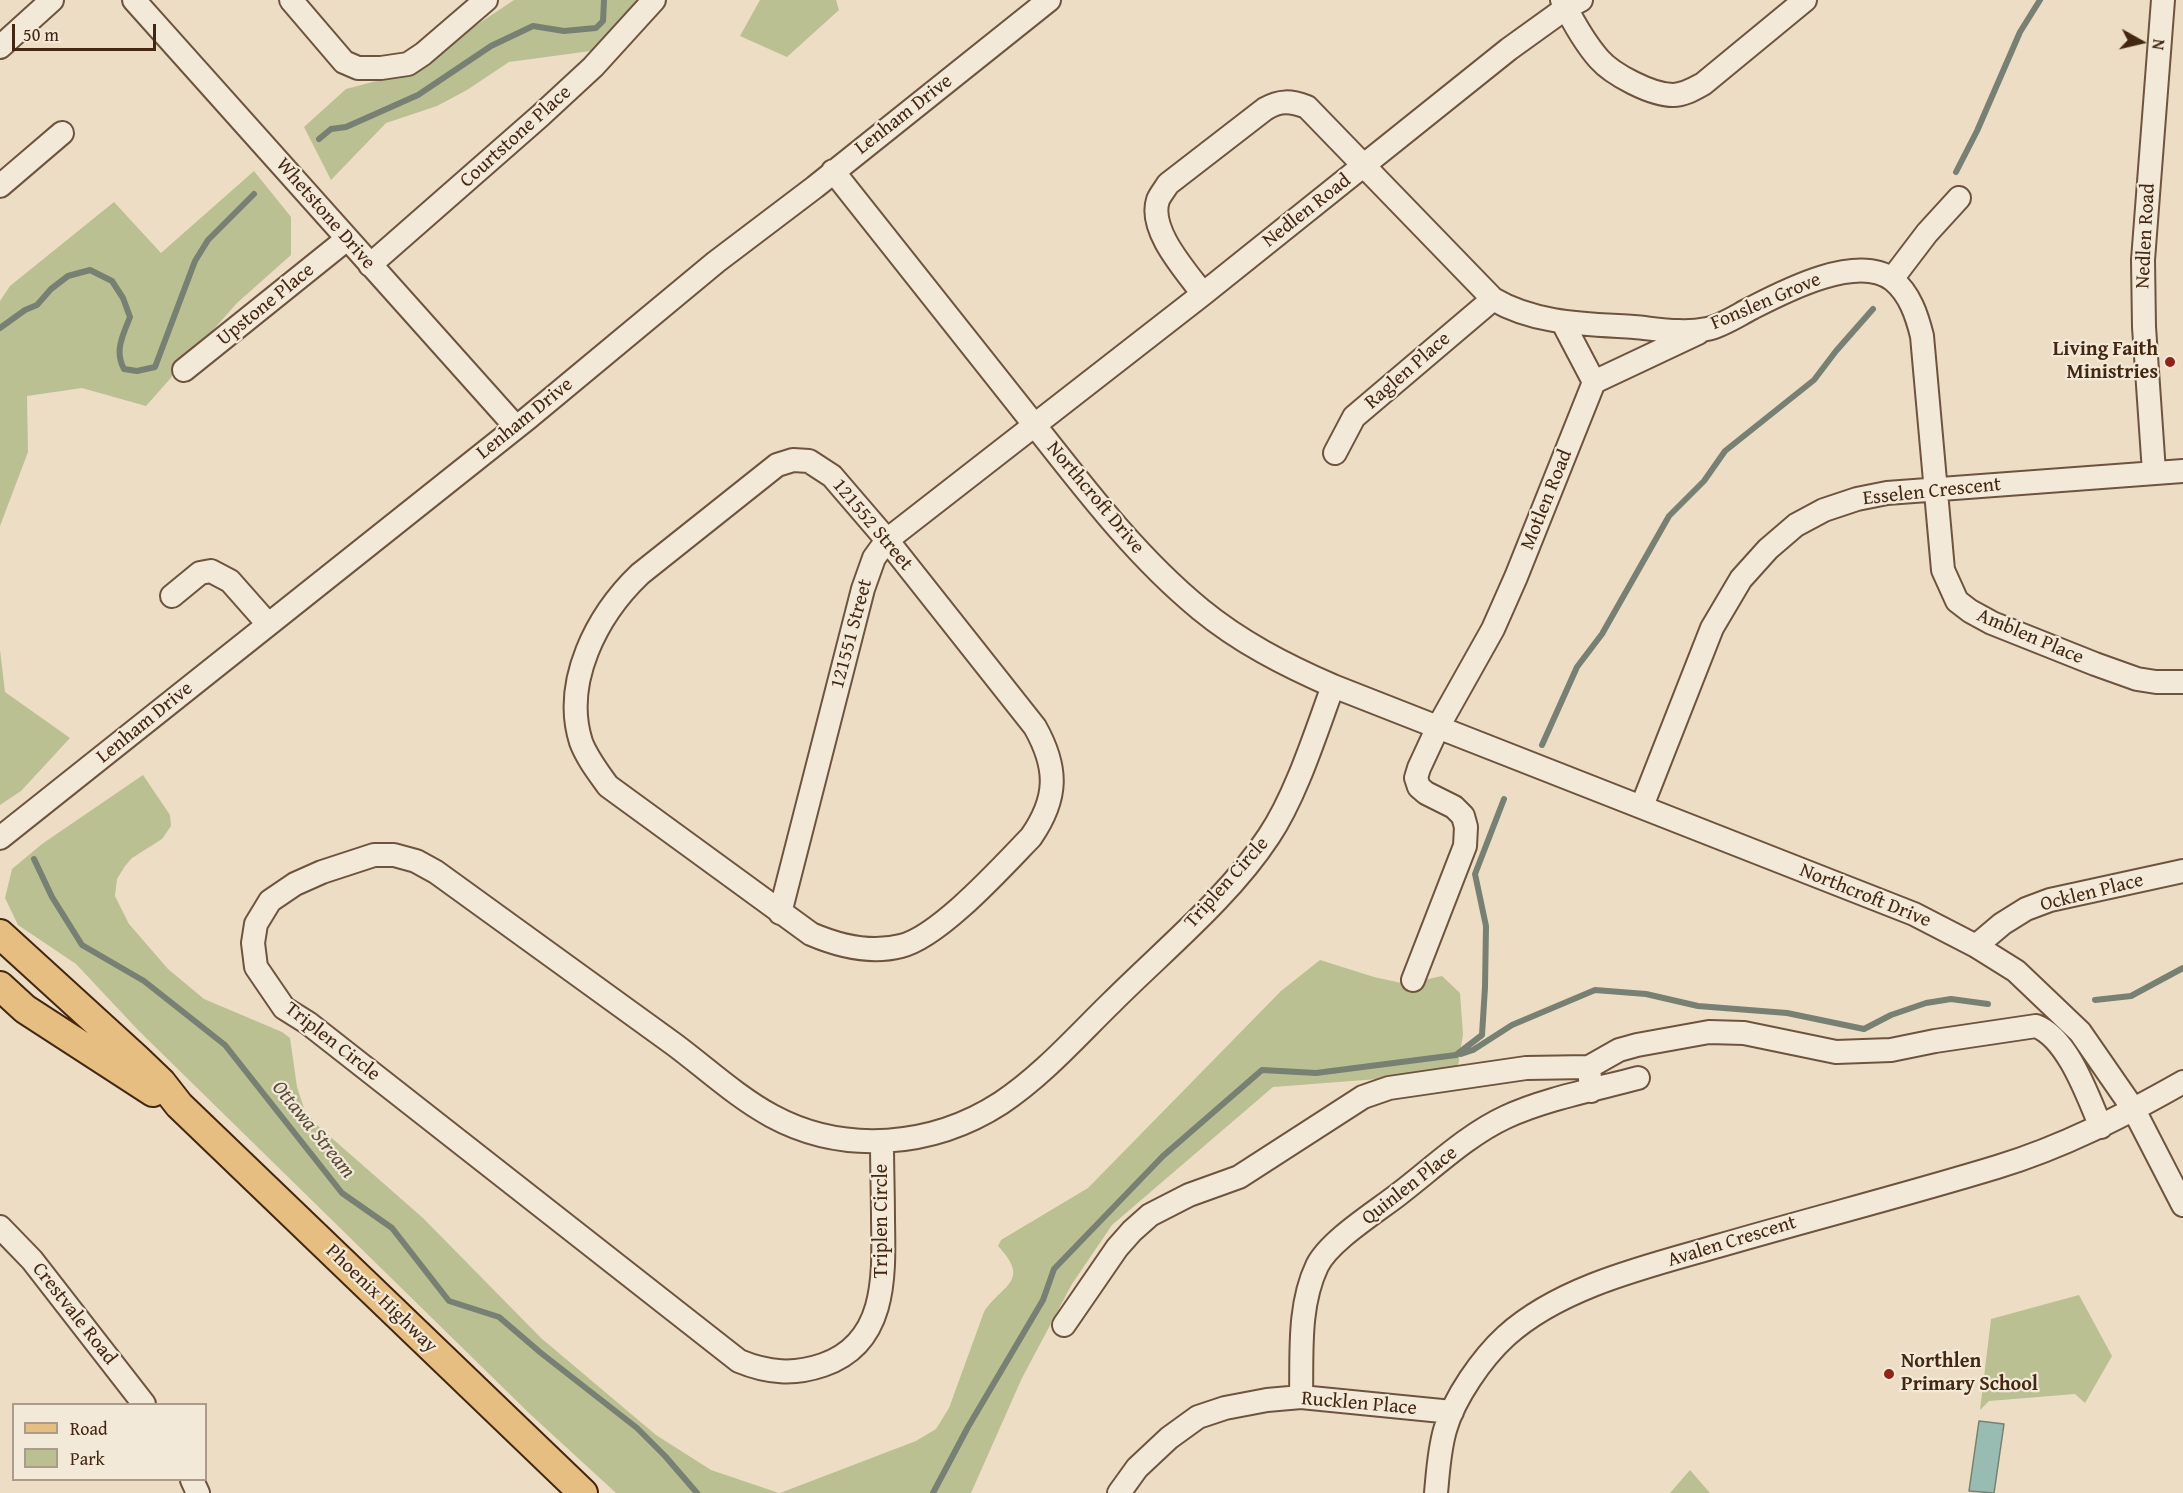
<!DOCTYPE html>
<style>
body{margin:0}
#map{position:relative;width:2183px;height:1493px;overflow:hidden;background:#ecddc4;font-family:"Gentium Book Plus",serif}
canvas{display:block}
.legend{position:absolute;left:12px;top:1403px;width:195px;height:78px;box-sizing:border-box;background:#f3e9d9;border:2px solid #ad9b89;margin:0;padding:8px 10px;list-style:none;font-size:18px;color:#442711}
.legend li{display:flex;align-items:center;gap:12px;height:30px}
.legend b{width:30px;border:2px solid #ad9b89}
.north{position:absolute;left:2111px;top:12px;width:60px;height:60px;-webkit-text-stroke:4px #f3e9d9;paint-order:stroke;rotate:98deg;font-size:16px;font-weight:700;line-height:24px;text-align:center;color:#442711}
.north::after{content:'';display:block;margin:auto;width:21px;height:27px;background:#442711;clip-path:polygon(50% 0,100% 100%,50% 72%,0 100%)}
.scale{position:absolute;left:12px;top:24px;width:144px;height:27px;box-sizing:border-box;border:3px solid #442711;border-top:0;padding-left:8px;font-size:18px;line-height:21px;white-space:nowrap;color:#442711;-webkit-text-stroke:4px #f3e9d9;paint-order:stroke}
</style>
<div id="map">
<canvas width="2183" height="1493"></canvas>
<ul class="legend">
<li><b style="height:8px;background:#e6be82"></b>Road</li>
<li><b style="height:16px;background:#bac092"></b>Park</li>
</ul>
<div class="north">N</div>
<div class="scale">50 m</div>
</div>
<script>
const c = document.querySelector('canvas').getContext('2d');
c.lineJoin = 'round';
function paint(path, color) {
  c.fillStyle = color;
  c.fill(path, 'evenodd');
}
function stroke(path, color, width, dash) {
  c.strokeStyle = color;
  c.lineWidth = width;
  c.lineCap = dash ? 'butt' : 'round';
  c.setLineDash(dash || []);
  c.stroke(path);
}
function write(font, color, halo, rows, align = 'center') {
  c.font = font + ' "Gentium Book Plus",serif';
  c.lineWidth = 4.5;
  c.setLineDash([]);
  c.textBaseline = 'middle';
  c.strokeStyle = halo;
  c.fillStyle = color;
  for (const [text, x, y, turn = 0] of rows) {
    c.save();
    c.translate(x, y);
    c.rotate((+turn || 0) * Math.PI / 180);
    c.textAlign = isNaN(turn) ? turn : align;
    if (halo) c.strokeText(text, 0, 0);
    c.fillText(text, 0, 0);
    c.restore();
  }
}
paint(new Path2D(`
 M514 0H641L598 50 509 62 467 90 437 106 386 123 331 180 304 127 346 89 422 69 466 32Z
 M760 0H836L839 10 787 57 740 36Z
 M254 171 291 217V255L237 303 146 406 82 388 27 396 28 452 0 526V301L10 286 114 202 161 253Z
 M0 650 5 692 70 738 21 791 0 805Z
 M143 775 170 815 171 826 162 839 132 858 125 866 117 879 115 896 129 924 168 969 204 999 282 1032 290 1038 297 1087 305 1111 318 1126 423 1218 541 1338 656 1435 711 1470 779 1493H616L530 1414 139 1031 76 964 18 925 5 898 12 869 42 844Z
 M1320 960 1374 977 1406 984 1442 976 1460 993 1463 1034 1458 1066 1378 1079 1273 1087 1112 1225 1072 1284 1022 1378 971 1493H780L916 1441 936 1429 949 1408 984 1312C1001 1285 1032 1282 998 1246L1001 1240 1088 1188 1281 991Z
 M2079 1295 2112 1356 2085 1403 2075 1394 1989 1401 1980 1410 1991 1319Z
 M1690 1470 1710 1493H1670Z`), '#bac092');
const water = new Path2D(`
 M1979 1421 2004 1424 1994 1493 1969 1491Z`);
paint(water, '#99bcb2');
stroke(water, '#778072', 1.5);
stroke(new Path2D(`
 M319 139 331 129 346 127 418 95 491 46 533 26 564 31 596 28 603 21 604 0
 M1956 172 1977 131 2020 32 2040 0
 M0 328 25 310 37 305 51 289 68 276 90 270 112 281 123 298 130 317C123 335 114 351 124 369L137 371 155 367 195 261 208 240 254 194
 M1542 745 1577 667 1602 634 1669 516 1704 481 1725 451 1814 380 1836 351 1873 309
 M34 859 52 897 82 945 144 981 225 1045 342 1193 392 1228 449 1301 499 1317 541 1353 637 1428 665 1456 697 1493
 M2095 1000 2131 996 2183 968
 M1461 1054 1473 1050 1512 1025 1595 990 1646 994 1698 1006 1787 1013 1864 1029 1891 1015 1926 1003 1951 999 1988 1004
 M933 1493 968 1427 1043 1300 1054 1269 1163 1156 1262 1070 1316 1073 1456 1055 1482 1035 1485 987 1486 926 1475 874 1504 799`), '#778072', 6);
const minor = new Path2D(`
 M134 0 516 427
 M291 0 344 62 358 68H381L408 64 423 54 486 0
 M1562 0C1572 20 1584 42 1599 59 1613 75 1652 95 1673 95 1684 95 1694 89 1703 84L1805 0
 M0 47 52 0
 M833 171C897 252 961 332 1025 413 1079 481 1132 553 1200 609 1240 642 1285 665 1333 686L1914 914 1976 946 2016 971 2080 1032 2134 1110 2183 1205
 M0 186 62 133
 M370 265 540 116 593 67 654 0
 M1892 279 1927 233 1959 198
 M1203 294C1186 271 1148 230 1158 200 1160 195 1165 189 1168 184L1265 109C1280 100 1291 101 1307 107L1493 299C1535 324 1586 324 1634 327 1657 329 1683 334 1707 329 1722 326 1738 315 1752 308 1785 291 1858 253 1893 280 1910 294 1917 316 1922 336L1943 570 1957 601 1970 611 1992 623 2095 664 2137 679 2156 682H2183
 M1563 323 1594 382
 M184 370 347 239
 M1335 453 1354 417 1493 299
 M793 460 809 461 832 476 887 540 1035 727C1058 768 1058 798 1031 837 1002 867 939 937 901 946 870 954 839 946 811 934L608 786C598 772 587 758 581 742 562 682 597 615 640 574L777 465Z
 M2154 472 2144 327 2143 260 2163 0
 M172 596 200 573 211 571 230 581 268 624
 M1642 806 1712 628 1741 579 1768 549 1796 525 1824 510 1857 499 1887 493 2183 471
 M0 838 528 418 716 262 815 187 1049 0
 M780 913 863 589 874 558 887 540 1203 294 1509 49 1566 8 1581 0
 M1976 946 2002 924 2026 909 2050 900 2183 871
 M1413 980 1465 846 1466 827 1463 816 1454 807 1426 793 1419 787 1416 778 1419 768 1438 727 1493 629 1516 577 1594 382 1698 333
 M1591 1091 1589 1067 1619 1050 1637 1045 1709 1032 1744 1033 1836 1052 1891 1050 1935 1041 2036 1026C2068 1038 2088 1097 2101 1127
 M882 1142C882 1168 883 1194 883 1220 884 1276 887 1343 823 1365 794 1375 768 1373 739 1361L308 1023 284 1008 256 967 253 943 256 924 270 901 295 884 322 872 374 855H394L416 861 436 872C515 930 596 987 675 1045 707 1069 737 1097 772 1116 844 1155 933 1147 1001 1103 1043 1075 1077 1036 1112 1002 1164 950 1229 897 1269 836 1296 796 1316 732 1333 686
 M0 1227 32 1260 144 1404
 M1064 1325 1117 1248 1132 1231 1150 1215 1189 1195 1239 1177 1363 1097 1389 1088 1526 1068 1589 1067
 M1301 1397C1302 1354 1298 1306 1317 1266 1329 1241 1376 1212 1399 1194 1433 1168 1467 1135 1506 1117 1544 1099 1597 1089 1638 1078
 M192 1480 198 1493
 M1119 1493 1137 1468 1169 1438 1198 1417 1225 1408 1267 1400 1301 1397 1452 1412
 M1436 1493C1438 1472 1439 1451 1445 1430 1454 1398 1482 1358 1506 1336 1561 1286 1649 1266 1718 1246 1811 1219 1905 1195 1997 1167 2063 1147 2123 1116 2183 1082`);
const major = new Path2D(`
 M0 934 137 1059 161 1082 179 1105 583 1493
 M0 986 25 1009 153 1092`);
stroke(minor, '#6e543e', 26);
stroke(major, '#442711', 32);
stroke(minor, '#f3e9d9', 22);
stroke(major, '#e6be82', 28);
for (const [x, y, r, color] of [
 [2170,362,6,"#8f2418"],
 [1889,1374,6,"#8f2418"]
]) {
  const dot = new Path2D();
  dot.arc(x, y, r, 0, 2 * Math.PI);
  c.fillStyle = color;
  c.fill(dot);
  stroke(dot, '#f3e9d9', 2);
}
write('20px', '#442711', '#f3e9d9', [
 ["Lenham Drive",904,115,-38],
 ["Courtstone Place",516,137,-42],
 ["Nedlen Road",1307,211,-38],
 ["Whetstone Drive",325,214,49],
 ["Nedlen Road",2146,236,-87],
 ["Fonslen Grove",1766,302,-23],
 ["Upstone Place",266,305,-39],
 ["Raglen Place",1408,371,-41],
 ["Lenham Drive",525,419,-39],
 ["Esselen Crescent",1932,492,-6],
 ["Northcroft Drive",1095,498,50],
 ["Motlen Road",1547,500,-68],
 ["121552 Street",872,525,50],
 ["121551 Street",852,634,-75],
 ["Amblen Place",2030,637,23],
 ["Lenham Drive",145,723,-39],
 ["Triplen Circle",1227,883,-48],
 ["Ocklen Place",2092,893,-14],
 ["Northcroft Drive",1865,896,22],
 ["Triplen Circle",332,1042,38],
 ["Quinlen Place",1410,1186,-38],
 ["Triplen Circle",882,1221,-90],
 ["Avalen Crescent",1732,1242,-17],
 ["Phoenix Highway",381,1299,44],
 ["Crestvale Road",74,1314,52],
 ["Rucklen Place",1359,1404,5]
]);
write('bold 20px', '#442711', '#f3e9d9', [
 ["Living Faith",2158,350],
 ["Ministries",2158,373],
 ["Northlen",1901,1362,"left"],
 ["Primary School",1901,1385,"left"]
], 'right');
write('italic 21px', '#594c39', '#f3e9d9', [
 ["Ottawa Stream",313,1130,51]
]);
</script>
